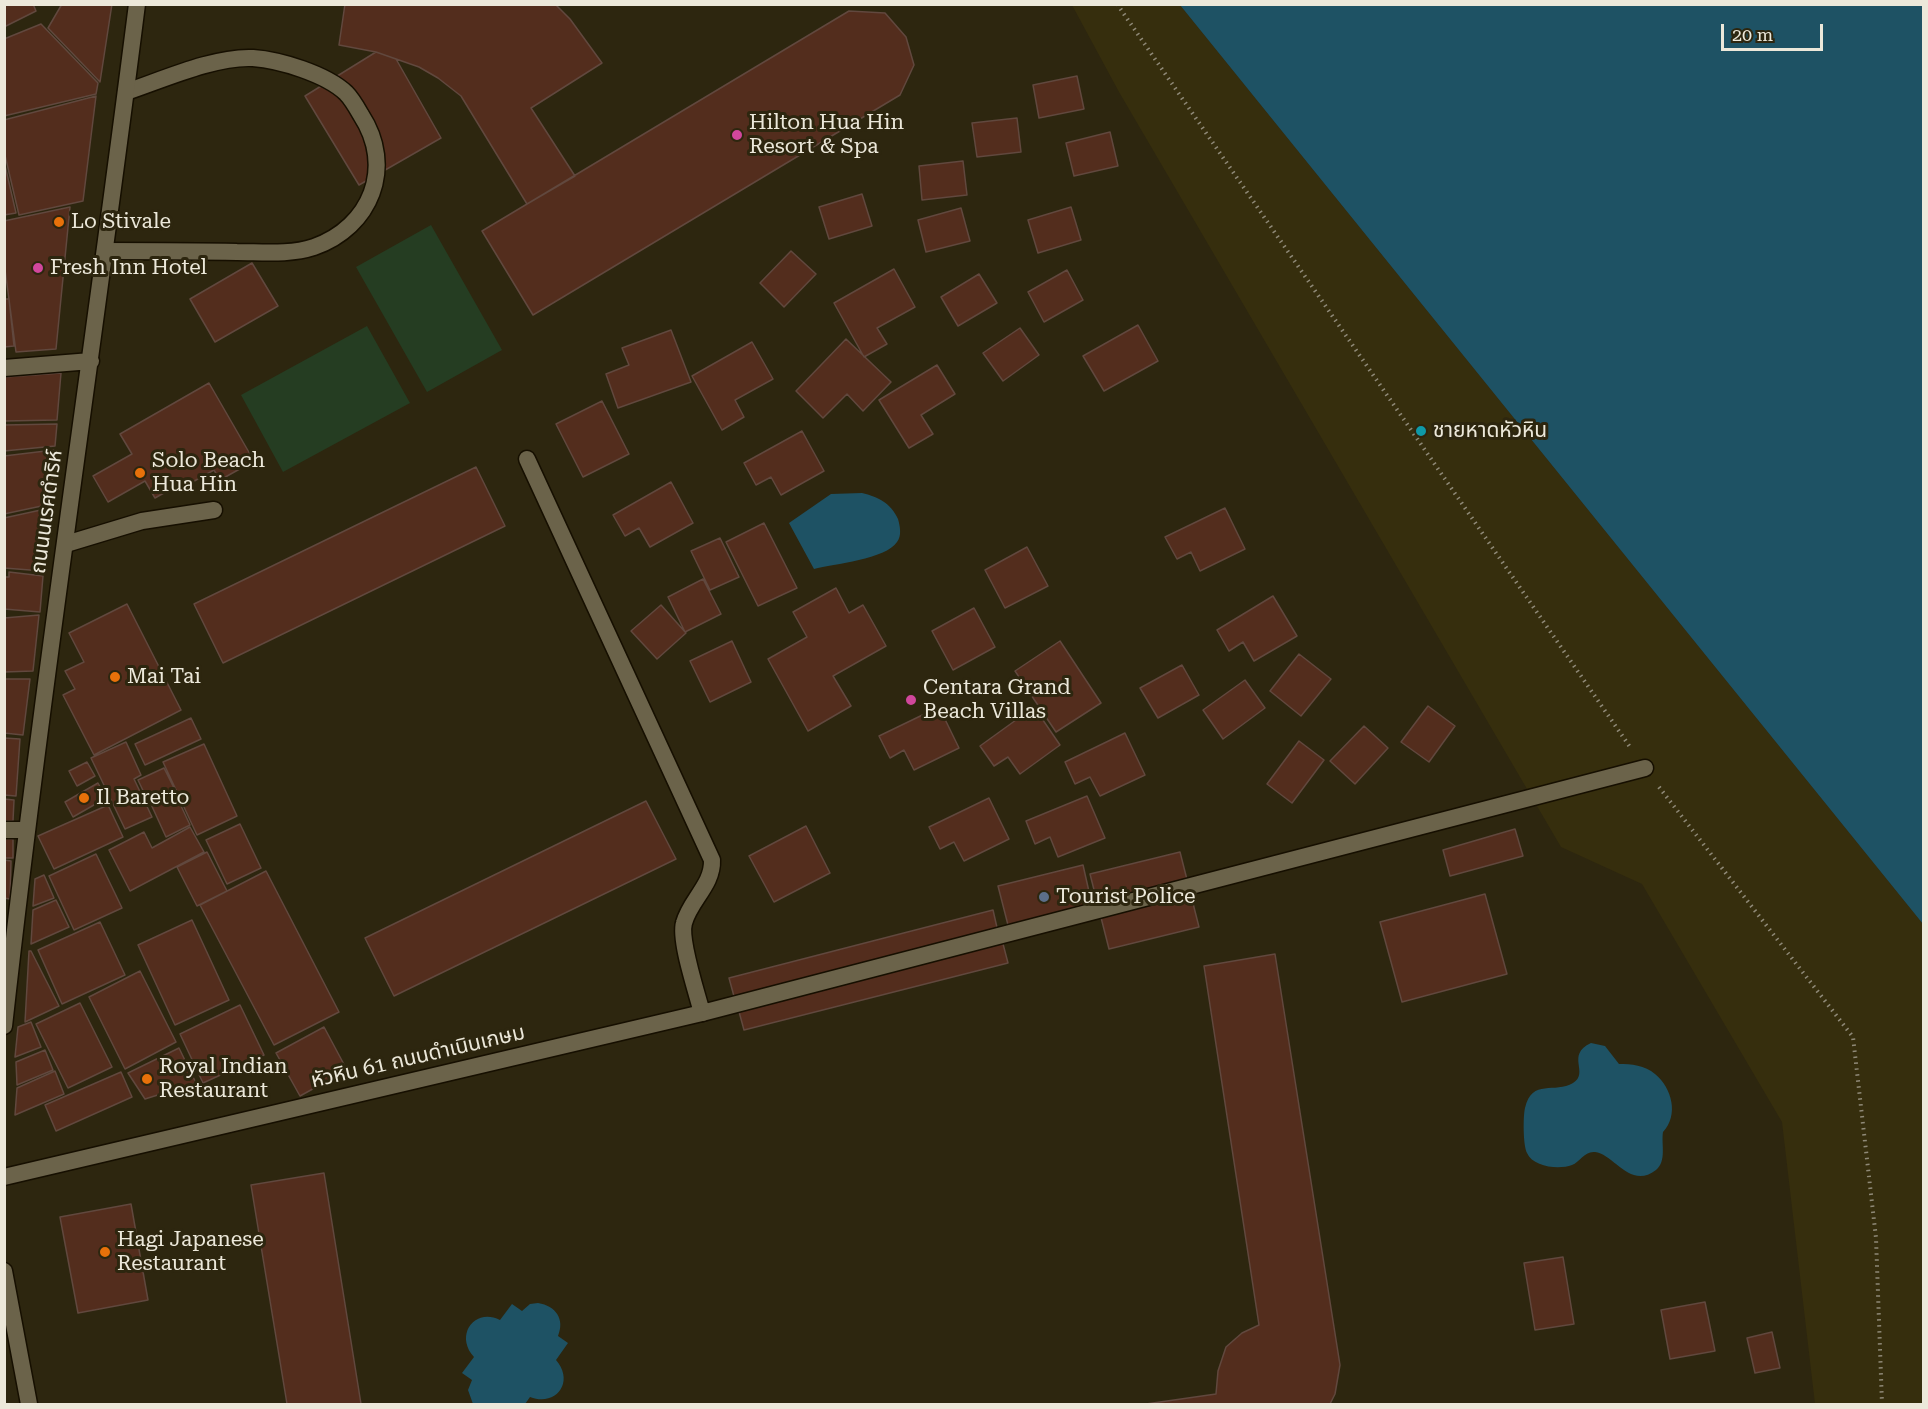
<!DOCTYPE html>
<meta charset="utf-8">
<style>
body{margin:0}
#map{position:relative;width:1928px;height:1409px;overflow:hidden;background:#2d260f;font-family:"Roboto Serif",serif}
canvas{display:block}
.frame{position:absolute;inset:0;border:6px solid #ece8da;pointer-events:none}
.scale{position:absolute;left:1721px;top:24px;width:102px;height:27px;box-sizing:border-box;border:3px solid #ece8da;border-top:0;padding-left:8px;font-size:18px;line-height:21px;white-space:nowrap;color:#ece8da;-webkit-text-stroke:4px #2d260f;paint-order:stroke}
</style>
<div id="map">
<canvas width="1928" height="1409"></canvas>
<div class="frame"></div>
<div class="scale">20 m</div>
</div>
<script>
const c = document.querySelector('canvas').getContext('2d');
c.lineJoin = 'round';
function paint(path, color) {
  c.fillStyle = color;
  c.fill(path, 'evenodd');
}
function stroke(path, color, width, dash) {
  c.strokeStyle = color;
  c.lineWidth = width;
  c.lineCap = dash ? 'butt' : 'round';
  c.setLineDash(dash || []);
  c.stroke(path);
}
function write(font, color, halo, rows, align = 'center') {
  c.font = font + ' "Roboto Serif","Noto Sans Thai",serif';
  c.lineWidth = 6;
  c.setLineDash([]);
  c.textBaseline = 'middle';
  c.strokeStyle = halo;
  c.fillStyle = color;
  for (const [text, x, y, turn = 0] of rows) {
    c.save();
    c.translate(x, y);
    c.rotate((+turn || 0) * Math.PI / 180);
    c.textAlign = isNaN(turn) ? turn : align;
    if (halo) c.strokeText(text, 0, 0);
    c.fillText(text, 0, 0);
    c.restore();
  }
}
paint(new Path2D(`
 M431 225 502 350 427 392 356 267Z
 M367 326 410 403 283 472 241 395Z`), '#253d22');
paint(new Path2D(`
 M1072 5H1180L1923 924V1404H1815L1782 1122 1642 884 1561 847 1119 92Z`), '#362e0d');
paint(new Path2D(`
 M1180 5H1923V924Z
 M862 493C878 497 891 503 898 519 900 526 902 536 897 542 886 559 834 564 814 569L789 523 831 494Z
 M1591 1043 1605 1046 1619 1064C1631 1064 1645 1065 1655 1074 1672 1088 1679 1115 1663 1132 1661 1144 1667 1161 1656 1170 1630 1190 1614 1154 1595 1152 1584 1151 1580 1162 1572 1165 1559 1170 1533 1167 1527 1153 1523 1145 1523 1116 1525 1108 1532 1078 1555 1094 1573 1083 1590 1073 1565 1055 1591 1043Z
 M538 1303C556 1306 565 1319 558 1336L568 1343 556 1360C575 1382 556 1407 530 1397L525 1404H473L468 1390 472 1380 462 1373 474 1357C454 1335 475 1307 500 1320L512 1304 522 1311 530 1304Z`), '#1e5264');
const building = new Path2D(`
 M4 4H33L36 11 4 27Z
 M62 4H112L100 82 48 28Z
 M345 4H555L570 19 602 63 531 108 575 176 527 204 461 96 438 78 419 67 376 52 339 45Z
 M849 11 885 13 906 37 914 65 900 95 533 315 482 231Z
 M41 24 98 83 96 94 4 116V39Z
 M376 52 396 59 441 138 359 185 305 96Z
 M1077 76 1084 109 1039 118 1033 85Z
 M96 96 83 201 19 215 4 151V120Z
 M1017 118 1021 152 977 157 972 123Z
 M1110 132 1118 166 1074 176 1066 143Z
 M4 161 16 213 4 215Z
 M963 161 967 195 922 200 919 166Z
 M862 194 872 226 829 239 819 207Z
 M70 207 56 349 16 352 4 262V221Z
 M1071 207 1081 240 1038 253 1028 220Z
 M961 208 970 241 926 252 918 220Z
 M791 251 816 274 784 307 760 283Z
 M252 263 278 306 215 342 190 299Z
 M894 269 915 307 877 328 887 344 864 357 834 303Z
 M1067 270 1083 300 1044 322 1028 292Z
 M979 274 997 303 958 326 941 297Z
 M4 299H9L14 346 4 347Z
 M1138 325 1158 361 1104 391 1083 356Z
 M1020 328 1039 355 1003 381 983 353Z
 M671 330 691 382 618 408 606 374 629 365 622 348Z
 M846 339 891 382 863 411 847 394 823 418 796 391Z
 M752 342 773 379 735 400 744 417 722 430 692 376Z
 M937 365 955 394 921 415 933 434 909 448 879 400Z
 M61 373 57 420 4 421V377Z
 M209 383 254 461 220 480 214 470 180 489 178 485 155 498 145 481 108 502 93 476 132 454 120 434Z
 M602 401 629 454 583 477 556 424Z
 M57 424 55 446 4 451V425Z
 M802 431 824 471 781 495 771 477 756 485 744 463Z
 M54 450 51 504 4 514V456Z
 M476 467 505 526 223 663 194 604Z
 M671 482 693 523 650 547 639 528 625 536 613 515Z
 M50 508 43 571 4 568V518Z
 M1225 508 1245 549 1200 571 1191 552 1177 559 1165 537Z
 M764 523 797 588 758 606 726 542Z
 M720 538 739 577 710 590 691 551Z
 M1027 547 1048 586 1005 608 985 570Z
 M9 572 43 576 40 612 4 609V577H9Z
 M703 579 721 614 685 632 668 597Z
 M836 588 849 613 863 605 886 646 833 676 851 706 808 731 768 659 807 637 793 612Z
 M1273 596 1297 636 1254 661 1243 642 1229 651 1217 630Z
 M127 604 181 710 94 755 63 695 75 689 65 671 84 662 69 633Z
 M661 605 686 633 657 659 631 631Z
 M974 608 995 647 953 670 932 631Z
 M39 615 33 671 4 672V618Z
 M732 641 751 682 710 702 690 661Z
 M1060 641 1101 703 1056 732 1015 671Z
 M1299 654 1331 679 1301 716 1270 691Z
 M1182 665 1199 695 1158 718 1140 688Z
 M4 679H30L23 735 4 733Z
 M1245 680 1265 708 1223 739 1203 710Z
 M1428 706 1455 726 1429 762 1401 742Z
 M939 707 959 748 914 770 904 750 890 758 879 736Z
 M1034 707 1060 745 1020 774 1008 757 994 766 980 746Z
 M191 718 201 739 145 765 135 744Z
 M1364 726 1388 748 1355 784 1330 761Z
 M1125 733 1145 775 1100 796 1090 777 1075 784 1065 762Z
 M4 738 20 739 16 796 4 795Z
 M1299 741 1324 760 1292 803 1267 784Z
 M126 742 141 775 134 779 152 817 125 829 91 758Z
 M204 744 237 816 197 835 163 762Z
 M87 762 95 776 77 786 69 771Z
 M164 768 174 788 148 801 138 780Z
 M98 783 106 798 73 817 65 802Z
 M174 791 190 825 166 837 150 802Z
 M1087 796 1105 838 1058 857 1050 837 1035 844 1026 821Z
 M989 798 1009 839 964 861 954 842 940 849 929 827Z
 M4 799 14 800 13 821H4Z
 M646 801 676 859 394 996 365 938Z
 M108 805 123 837 54 869 38 836Z
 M240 824 261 868 227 884 206 840Z
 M806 826 830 873 774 902 749 856Z
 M190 827 204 852 130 891 109 850 144 832 152 848Z
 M1515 829 1523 856 1450 876 1443 850Z
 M4 839H13V858H4Z
 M207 852 227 891 197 906 177 867Z
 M1180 852 1199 927 1109 949 1090 874Z
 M96 854 122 908 74 930 49 876Z
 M4 860 11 861 10 899 4 898Z
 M1083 865 1092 905 1008 925 998 886Z
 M266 871 339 1012 274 1045 200 905Z
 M44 875 54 898 33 906 35 879Z
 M1485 894 1507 974 1402 1002 1380 922Z
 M56 900 69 927 31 944 33 910Z
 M993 910 998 932 735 1000 729 978Z
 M192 920 229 1000 175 1025 138 945Z
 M100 922 125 975 62 1004 38 950Z
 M1002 940 1008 963 744 1030 738 1008Z
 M29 951H31L59 1006 25 1022Z
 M1275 954 1340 1365 1335 1394 1330 1404H1146L1216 1394 1218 1371 1226 1347 1242 1333 1259 1325 1204 966Z
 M140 971 176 1042 125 1069 89 997Z
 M80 1003 112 1067 68 1088 36 1024Z
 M240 1005 264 1055 203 1083 180 1034Z
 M31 1022 41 1047 15 1057 18 1027Z
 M324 1027 347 1070 300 1096 276 1053Z
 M179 1048 196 1083 145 1099 128 1073Z
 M45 1050 53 1070 17 1085 16 1062Z
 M55 1071 64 1094 15 1115 17 1088Z
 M121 1072 132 1097 56 1131 45 1105Z
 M324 1173 361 1404H287L251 1185Z
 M131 1204 148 1300 78 1313 60 1217Z
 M1563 1257 1574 1324 1535 1330 1524 1263Z
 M1705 1302 1715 1351 1670 1359 1661 1310Z
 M1772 1332 1780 1368 1755 1373 1747 1338Z`);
paint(building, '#532d1d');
stroke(building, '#61483e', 1.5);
const service = new Path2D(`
 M105 251C149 251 193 251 237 252 262 252 290 255 314 247 371 227 395 167 361 115 357 108 352 99 346 93 326 74 280 60 253 58 215 56 162 80 126 92
 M527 459 712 860C713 885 690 900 684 923 679 940 697 993 702 1013L1645 768
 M66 544 142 521 214 510`);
const minor = new Path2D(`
 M4 368 91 361
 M4 830H26
 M4 1026C42 684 94 345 137 4
 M4 1177 702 1013
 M4 1271 29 1404`);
stroke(service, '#160f00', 19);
stroke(minor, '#160f00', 19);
stroke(new Path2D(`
 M1117 4 1630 747
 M1659 787 1853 1037 1876 1238 1882 1404`), '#8f8977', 4, [1.5, 4.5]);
stroke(service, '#6b634a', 16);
stroke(minor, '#6b634a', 16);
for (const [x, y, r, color] of [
 [737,135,6,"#d1479c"],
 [59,222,6,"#e8710a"],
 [38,268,6,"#d1479c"],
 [1421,431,6,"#0f9aa8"],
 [140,473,6,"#e8710a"],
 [115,677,6,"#e8710a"],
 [911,700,6,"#d1479c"],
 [84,798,6,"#e8710a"],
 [1044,897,6,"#5c6f8a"],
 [147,1079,6,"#e8710a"],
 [105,1252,6,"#e8710a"]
]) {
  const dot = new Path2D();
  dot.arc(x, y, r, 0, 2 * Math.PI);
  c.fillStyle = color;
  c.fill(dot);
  stroke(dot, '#2d260f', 2);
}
write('21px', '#ece8da', '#2d260f', [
 ["Hilton Hua Hin",749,123],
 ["Resort & Spa",749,147],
 ["Lo Stivale",71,222],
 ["Fresh Inn Hotel",50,268],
 ["ชายหาดหัวหิน",1433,431],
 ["Solo Beach",152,461],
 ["Hua Hin",152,485],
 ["Mai Tai",127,677],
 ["Centara Grand",923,688],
 ["Beach Villas",923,712],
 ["Il Baretto",96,798],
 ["Tourist Police",1056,897],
 ["Royal Indian",159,1067],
 ["Restaurant",159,1091],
 ["Hagi Japanese",117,1240],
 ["Restaurant",117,1264]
], 'left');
write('21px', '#ece8da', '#2d260f', [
 ["ถนนนเรศดำริห์",47,512,-82],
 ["หัวหิน 61 ถนนดำเนินเกษม",418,1057,-13]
]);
</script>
